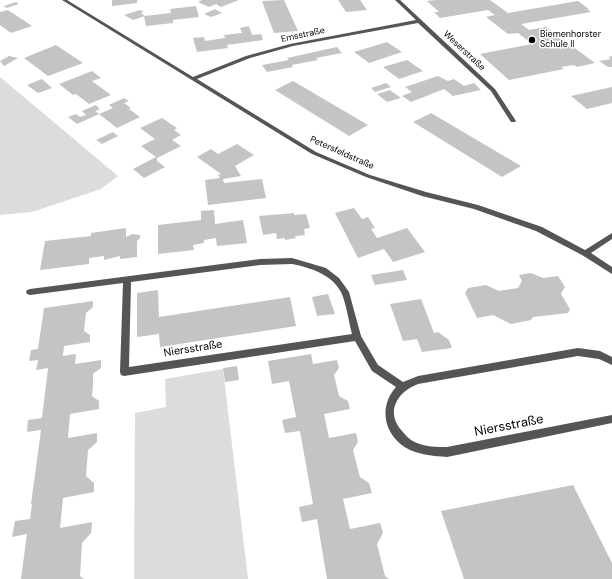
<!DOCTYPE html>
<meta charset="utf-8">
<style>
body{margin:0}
canvas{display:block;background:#fff}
</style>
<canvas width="612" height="579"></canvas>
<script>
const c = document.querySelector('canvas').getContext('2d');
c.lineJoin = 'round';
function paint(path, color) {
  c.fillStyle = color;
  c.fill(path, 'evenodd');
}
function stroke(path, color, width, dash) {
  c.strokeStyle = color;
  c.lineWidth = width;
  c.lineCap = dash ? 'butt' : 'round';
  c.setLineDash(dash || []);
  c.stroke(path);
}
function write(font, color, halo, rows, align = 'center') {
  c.font = font + ' "DM Sans",sans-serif';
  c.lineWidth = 3;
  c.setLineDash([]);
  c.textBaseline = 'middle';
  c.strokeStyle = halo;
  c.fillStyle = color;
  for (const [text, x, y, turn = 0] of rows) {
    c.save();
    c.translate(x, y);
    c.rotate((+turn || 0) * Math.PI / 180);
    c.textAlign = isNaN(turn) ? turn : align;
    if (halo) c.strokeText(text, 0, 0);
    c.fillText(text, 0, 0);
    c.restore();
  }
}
paint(new Path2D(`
 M0 77 118 176 101 189 32 212 0 215Z
 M223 369 248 579H134L135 413 166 407 165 379Z`), '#dcdcdc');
paint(new Path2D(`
 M112 0H137V3L112 6Z
 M202 0H239L221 7 216 4 209 7 198 2Z
 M284 0 298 31 274 33 262 1Z
 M338 0H360L367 10 346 12Z
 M436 0H490L508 13 578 1 589 9H587L591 12 521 24 529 30 546 27 595 63 577 67 574 65 561 67 564 69 509 80 480 54 532 44 518 33 508 34 486 17 495 15 488 10 440 18 434 12H439L427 1Z
 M16 2 19 4 6 8 4 6Z
 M196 6 199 17 173 20V23L146 26 144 16 171 13 170 9Z
 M215 9 222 13 211 17 204 14Z
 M8 10 32 26 11 33 0 25V12Z
 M140 10 144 12 141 13 145 16 133 20 124 15Z
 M249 26 252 35 261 34 263 40 227 45 228 48 197 52 193 38 204 37 205 41 225 38 224 35 242 33 240 28Z
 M387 42 402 52 369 63 354 52Z
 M56 45 83 63 48 76 24 58Z
 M337 47 342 53 316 58 318 60 292 65 293 67 267 72 262 65 289 60 287 58Z
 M9 56 18 58 4 66 0 61Z
 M612 56V67H608L599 61 611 59 608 57Z
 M407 60 423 71 399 79 383 67Z
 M92 71 101 78 92 81 111 95 89 104 76 94 73 95 59 84Z
 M438 76 448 81 454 79 464 86 474 83 481 90 453 96 444 89 411 102 402 96 412 92 405 87Z
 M42 79 52 88 38 93 27 85Z
 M293 81 368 125 349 136 275 90Z
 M386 83 391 87 375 92 371 88Z
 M612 87V103L587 109 571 96Z
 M390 90 401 98 387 102 377 94Z
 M124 98 129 101 124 103 131 108 129 109 140 117 117 128 99 114 77 124 68 117 76 114 80 117 86 115 82 111 96 105 100 109 95 111 99 114 113 108 109 105Z
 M431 113 521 166 502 177 413 122Z
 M162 118 177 128 174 130 181 135 172 140 181 146 157 158V161L165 167 144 178 133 169 156 157 141 146 155 139 140 128Z
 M113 132 118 136 102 144 96 140Z
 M237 144 254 155 235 166 241 176 223 179 224 183 262 179 266 198 208 205 205 180 220 178 218 175 221 174 197 157 211 149 218 154Z
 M354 208 362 219 368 217 375 228 371 229 377 238 407 228 425 252 393 262 384 249 358 258 335 213Z
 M214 210 215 224 243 220 247 243 217 246 216 238 204 240V243L193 245 194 250 158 254V225L201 220V211Z
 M294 213V215L306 214 310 228 304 229 305 235 295 236 296 238 285 240V238L277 239 276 233 263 235 259 216Z
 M126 228V237L132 234 140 235V238L137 241V257L120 259V256L104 260V256L89 258V264L40 270 45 241 91 236V233Z
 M403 270 407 280 375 285 371 275Z
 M531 273 543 278 558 276 565 287 561 294 570 309 568 313 533 317 531 320 511 324 493 315 477 318 465 293 468 288 486 285 499 291 518 288 522 281 519 275Z
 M158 290 159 317 290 297 296 326 160 347 159 334 137 337V293Z
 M328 294 335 314 317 316 312 297Z
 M421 299 434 333 438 332 449 340 452 348 422 352 417 339 403 341 390 304Z
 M93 301V307L86 313 84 331 90 335V342L64 346 63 356 76 354 75 364 101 360V368L93 374V385L92 396 99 401V409L70 414 68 438 97 433V442L88 450 86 476 94 483V492L63 498 60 528 92 522 91 533 82 543 80 576 84 579H21L27 534 12 537 15 521 30 519 32 504H31L41 430 27 432 28 420 42 418 48 368 36 370 38 360 29 361 31 350 38 349 44 308Z
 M311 354 313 364 337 360 339 368 334 375 339 396 348 401 350 409 324 414 329 438 356 433 358 442 353 450 360 477 369 483 372 493 343 499 350 529 380 523 383 533 377 544 385 576 389 579H327L317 519 302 522 299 507 313 504 300 431 285 433 282 420 296 417 289 381 272 384 268 361Z
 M237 366 239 380 225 382 223 368Z
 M573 485 612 563V579H464L441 511Z`), '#c4c4c4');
paint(new Path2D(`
 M62 0H67L193 77 246 56 290 44 416 20 395 0H400L495 89 516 121 515 122H511L491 91 418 23 293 46 250 58 197 79 316 152 370 175 426 192 478 205 542 227 585 250 612 233V239L591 253 612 267V274L582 255 536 231 474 209 422 196 366 177 312 154Z
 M292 258 326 268 339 278 349 292 361 336 378 365 403 382 418 376 578 348 600 351 612 357V365L599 359 578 356 418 384C397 392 385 412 402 431 406 436 411 441 417 443 426 447 437 447 447 447L612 415V423L447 457C434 456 422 455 410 450 385 438 377 408 396 387L372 371 355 341 124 376 121 375 120 372 123 283 30 295 27 294 26 292 27 290 30 289 260 259ZM292 264C311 268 331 274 341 292 346 302 349 323 352 334L129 367 131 282 260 265Z`), '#555');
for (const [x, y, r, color] of [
 [532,40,4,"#000"]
]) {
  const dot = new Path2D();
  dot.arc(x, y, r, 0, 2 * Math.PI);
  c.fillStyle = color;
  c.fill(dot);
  stroke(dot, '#fff', 1.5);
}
write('9px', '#000', '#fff', [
 ["Emsstraße",303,35,-12],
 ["Weserstraße",464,51,43],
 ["Petersfeldstraße",342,153,24]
]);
write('9px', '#000', '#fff', [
 ["Biemenhorster",540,35],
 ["Schule II",540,45]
], 'left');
write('11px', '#000', '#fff', [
 ["Niersstraße",193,349,-9]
]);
write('13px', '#000', '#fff', [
 ["Niersstraße",509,426,-11]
]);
</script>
